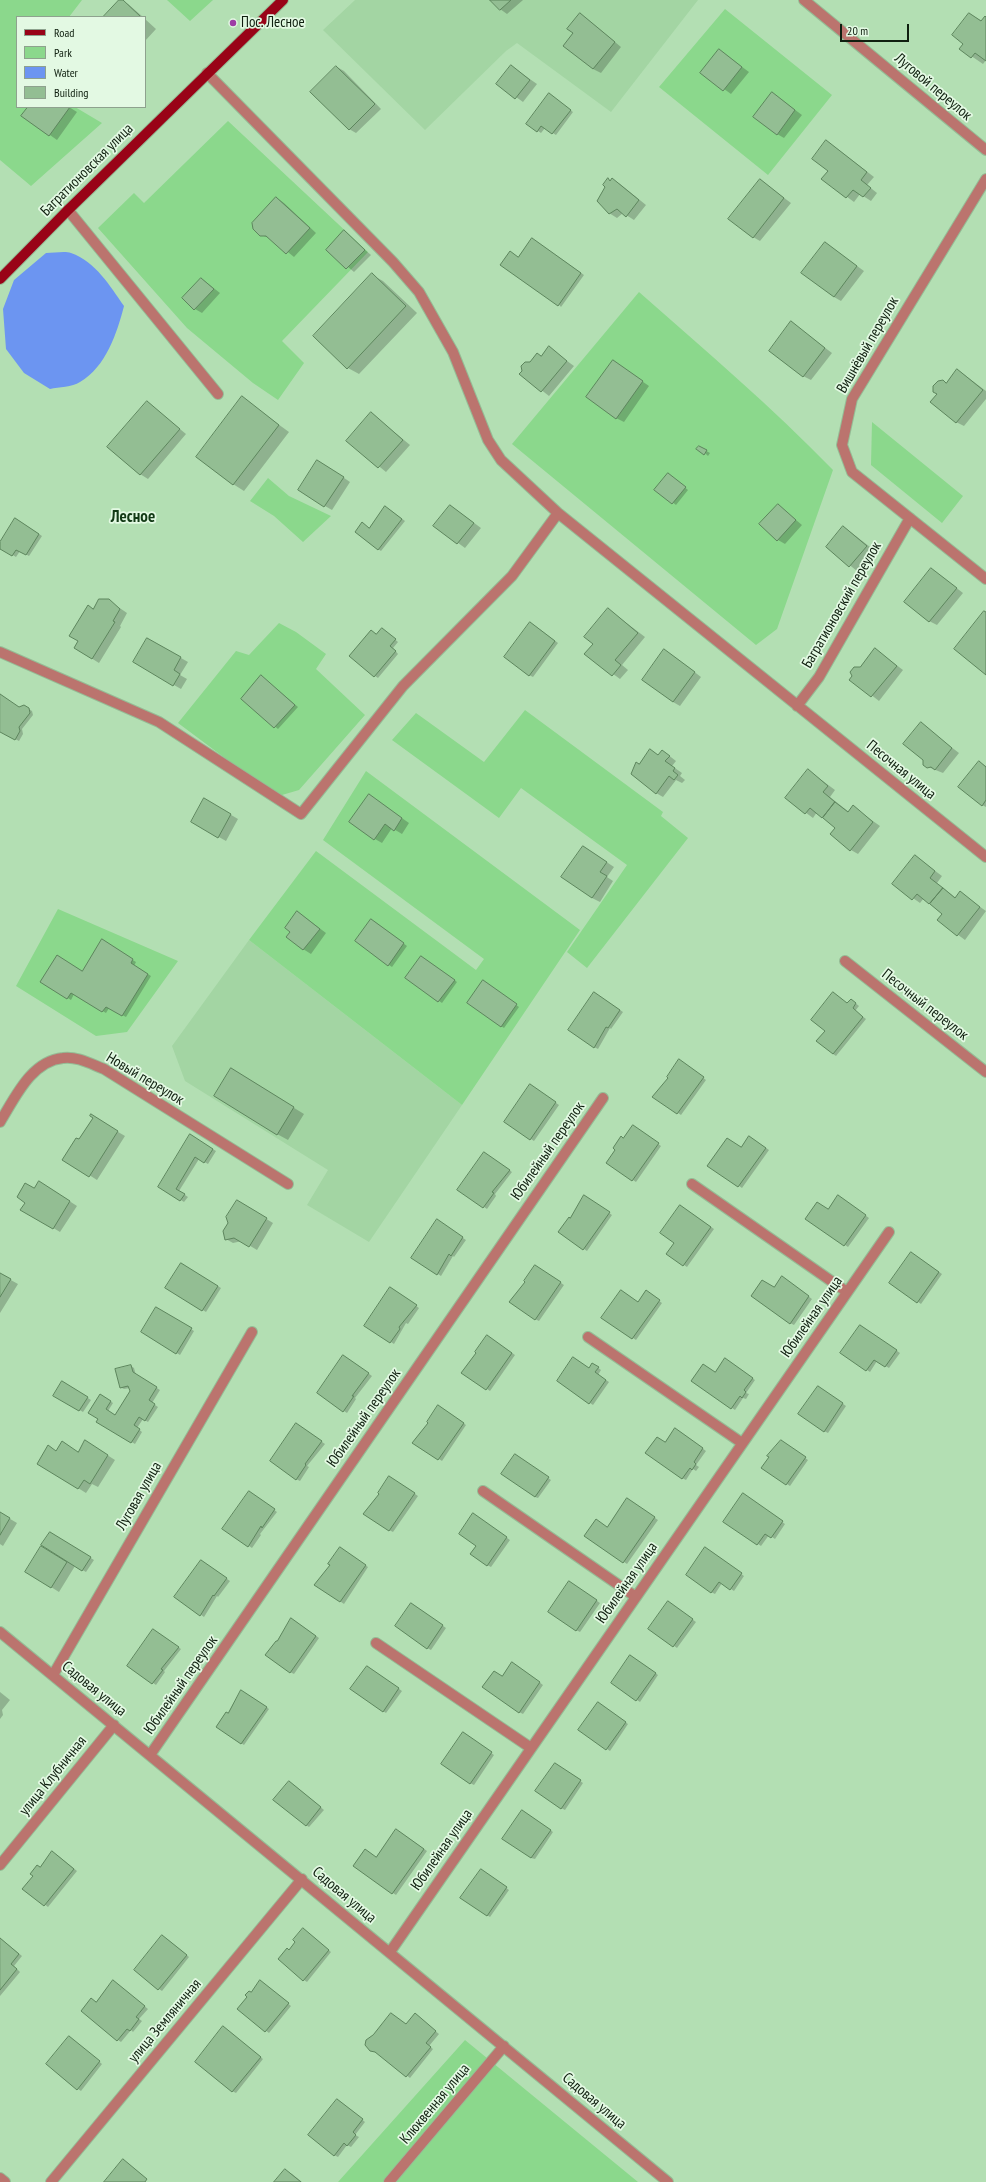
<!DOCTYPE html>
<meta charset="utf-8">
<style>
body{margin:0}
#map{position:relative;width:986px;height:2182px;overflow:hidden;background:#b3dfb3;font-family:"PT Sans Narrow",sans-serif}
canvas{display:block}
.legend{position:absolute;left:16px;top:16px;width:130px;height:92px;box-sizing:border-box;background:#e3f9e3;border:1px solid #8ea28e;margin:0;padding:5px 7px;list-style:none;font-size:12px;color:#0f1f0f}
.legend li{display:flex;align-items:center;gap:8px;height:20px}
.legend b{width:20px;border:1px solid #8ea28e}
.scale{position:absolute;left:840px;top:24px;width:69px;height:18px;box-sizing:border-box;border:2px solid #0f1f0f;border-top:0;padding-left:5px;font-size:12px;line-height:14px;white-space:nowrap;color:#0f1f0f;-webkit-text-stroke:3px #e3f9e3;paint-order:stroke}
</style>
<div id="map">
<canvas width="986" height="2182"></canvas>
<ul class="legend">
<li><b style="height:5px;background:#990317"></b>Road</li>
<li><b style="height:11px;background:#8bd88c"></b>Park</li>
<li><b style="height:11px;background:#6c95f1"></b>Water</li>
<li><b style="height:11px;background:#93be93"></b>Building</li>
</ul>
<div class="scale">20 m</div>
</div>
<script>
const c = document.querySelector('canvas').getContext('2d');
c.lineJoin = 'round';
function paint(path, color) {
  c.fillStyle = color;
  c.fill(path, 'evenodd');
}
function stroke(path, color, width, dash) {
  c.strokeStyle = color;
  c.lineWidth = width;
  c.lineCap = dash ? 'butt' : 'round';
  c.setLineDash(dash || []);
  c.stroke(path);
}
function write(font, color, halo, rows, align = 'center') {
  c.font = font + ' "PT Sans Narrow",sans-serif';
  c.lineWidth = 3.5;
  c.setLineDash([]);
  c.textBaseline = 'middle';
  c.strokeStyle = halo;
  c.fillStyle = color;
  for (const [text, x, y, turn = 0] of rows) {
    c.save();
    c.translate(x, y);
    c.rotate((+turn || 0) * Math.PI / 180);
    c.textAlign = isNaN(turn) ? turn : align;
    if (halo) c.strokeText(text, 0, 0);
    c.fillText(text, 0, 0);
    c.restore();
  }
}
paint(new Path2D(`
 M355 0H698L611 112 517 43 506 51 425 130 323 30Z
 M249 940 462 1105 369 1242 307 1205 328 1170 185 1081 172 1046Z`), '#a3d5a3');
paint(new Path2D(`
 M0 0H82L69 17H17V107H75L102 123 31 186 0 160Z
 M167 0H213L190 21Z
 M725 9 832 95 768 175 659 87Z
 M228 121 368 252 282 341 304 363 278 400 253 383 187 328 98 228 134 193 144 203Z
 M639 292C705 350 772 407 833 470L777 629 756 645 512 444Z
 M872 422 963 496 942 523 871 465Z
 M268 478 289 496 331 516 303 542 274 516 250 501Z
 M279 623 296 632 326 654 316 669 365 715 299 790 282 795 249 776 178 723 236 651 249 655Z
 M525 710 663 812 661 816 688 838 587 968 567 952 627 865 521 788 499 818 392 740 416 713 484 762Z
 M366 771 580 930 462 1105 249 940 316 851 476 970 484 959 323 840Z
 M58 909 178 961 127 1032 96 1036 16 986Z
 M465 2040 638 2182H338Z`), '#8bd88c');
paint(new Path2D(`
 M46 253C54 253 65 251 71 253 96 262 110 286 124 306 117 333 106 367 80 382 72 387 59 387 50 389L24 373 6 349 3 309 14 280Z`), '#6c95f1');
paint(new Path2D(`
 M120 0 128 4 143 17H105Z
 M492 0H523L507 14 500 9Z
 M970 14 982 21 986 18V60L983 64 961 49 965 44Z
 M145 19 156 29 145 41Z
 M587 19 621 47 601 73 593 69Z
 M719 50 749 72 731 94 702 73Z
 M511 66 537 84 523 102 498 84Z
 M337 67 344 71 381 109 356 133 349 129Z
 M552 97 573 112 556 135 545 128 541 133 528 124Z
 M779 98 802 115 784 138 777 134Z
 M29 107H69L77 112 57 140 23 116Z
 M827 141 874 177 867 185 877 193 871 201 860 194 854 202 823 179 829 171Z
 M608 180 611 181 613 180 620 184 646 205 634 220 623 213 617 218 609 213 606 187Z
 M760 180 791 203 760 241 753 237Z
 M277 198 284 203 316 233 294 257 272 239 261 235Z
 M344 232 371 255 354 272 328 250Z
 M536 241 584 275 561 307 519 258Z
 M825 243 864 271 841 301 834 297Z
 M372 275 383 281 417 313 359 374 348 368Z
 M202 279 220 293 202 313 195 309Z
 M792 323 832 353 811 380 803 376Z
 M549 348 574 366 549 396 521 374 530 363 542 357Z
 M620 366 649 386 624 422 616 418Z
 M958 370 986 391V399L964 426 956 422 947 384Z
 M242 398 289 432 244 491 233 484Z
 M147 402 186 434 148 479 140 474Z
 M371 413 410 445 386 472 348 441Z
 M699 447 710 453 708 456Z
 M325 465 350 482 332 510 325 506Z
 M671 476 688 490 676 505 656 489Z
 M778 505 802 525 785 544 778 540Z
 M451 506 481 528 465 548 435 526Z
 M389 509 405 521 381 551 378 549 370 529Z
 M16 519 42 536 29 556 20 551 16 557 0 547V544Z
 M844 527 874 550 857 571 827 547Z
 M932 569 963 593 937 625 929 621Z
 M108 600 127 613 120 626 121 627 99 663 75 648 93 609Z
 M608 609 645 637 622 665 628 670 620 679 586 654 594 643Z
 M534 625 558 643 533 677 529 675Z
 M385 631 398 642 393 648 398 654 378 678 375 676 377 635Z
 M148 639 188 662 180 675 187 679 181 689 134 662Z
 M875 649 903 670 879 701 851 679Z
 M672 655 701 677 680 706 673 702Z
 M261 676 298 707 278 729 242 699Z
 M0 696 20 708 24 706 32 711 33 715 22 729 23 734 19 741 0 731Z
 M921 724 959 753 943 773 928 767Z
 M663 751 676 761 672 766 682 773 680 776 685 780 682 783 676 780 663 797 656 793 639 765 659 756Z
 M979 762 986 766V807L982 805Z
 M808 770 835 790 830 797 849 812 853 807 880 826 858 854 851 850 836 827 817 812 813 818 786 798Z
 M204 799 238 819 226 841 192 822Z
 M376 800 409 823 402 834 392 828 382 843 375 839Z
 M590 851 614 867 607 877 613 881 600 902 592 898Z
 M915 856 942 876 937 883 956 898 960 893 986 911 965 940 938 920 943 914 924 898 920 903 893 884Z
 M298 912 326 933 311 954 303 949 292 932Z
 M375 922 407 946 392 967 389 965Z
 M102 941 136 962 134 966 151 976 126 1017 109 1008 106 1013 74 994 71 1000 42 982 83 972Z
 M425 959 457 982 442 1003 406 978Z
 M487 984 519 1007 504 1028 501 1026Z
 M597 995 623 1012 611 1029 610 1028 598 1049 594 1047Z
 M854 1002 859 1006 855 1011 866 1019 836 1056 833 1054 847 1004Z
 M682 1062 706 1080 681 1115 654 1097Z
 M242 1076 304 1114 288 1140 277 1134Z
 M533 1087 559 1105 534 1141 505 1122Z
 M101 1122 125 1136 97 1180 64 1159 79 1140Z
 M636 1128 661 1146 636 1182 607 1163 624 1139Z
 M190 1136 216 1151 208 1164 199 1159 179 1191 188 1197 184 1202 159 1186Z
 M753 1139 769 1150 742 1188 709 1165 742 1148Z
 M487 1155 512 1172 495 1194 496 1196 487 1209 459 1190Z
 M46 1186 77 1206 60 1232 22 1209 34 1189Z
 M588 1198 612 1215 587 1251 559 1232Z
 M841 1198 869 1218 848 1247 806 1218 828 1210Z
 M237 1201 273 1223 257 1250 242 1241 233 1243 226 1239 229 1223Z
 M684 1208 714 1229 687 1267 668 1254 676 1243Z
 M440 1223 466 1240 454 1257 453 1256 441 1276 412 1257Z
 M914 1255 942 1274 921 1304 891 1283Z
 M181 1264 221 1288 206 1312 167 1288Z
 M539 1268 564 1285 539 1321 535 1319 527 1282Z
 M0 1274 18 1284 0 1313Z
 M785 1279 812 1299 794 1325 790 1323 774 1288Z
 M394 1290 419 1308 408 1324 406 1323 394 1344 365 1325Z
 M646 1292 662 1303 636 1340 603 1318 638 1303Z
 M156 1308 194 1331 180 1355 142 1332Z
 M864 1328 900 1353 889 1368 877 1361 870 1372 867 1370Z
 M490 1338 515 1355 490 1391 462 1372Z
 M347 1358 372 1376 355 1398 356 1399 347 1413 344 1411Z
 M728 1361 755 1380 746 1393 749 1394 746 1399 743 1398 735 1410 732 1408 715 1373Z
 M593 1364 601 1370 598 1375 609 1382 593 1405 590 1403 589 1369Z
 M131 1366 134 1368 136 1375 160 1390 152 1403 158 1407 148 1422 143 1419 137 1428 142 1432 135 1444 98 1422 101 1395 113 1403 108 1411 116 1416 131 1391 130 1388 124 1389 120 1387Z
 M62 1382 91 1400 83 1412 54 1395Z
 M822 1389 846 1406 828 1433 824 1431Z
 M442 1408 466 1425 442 1461 414 1443Z
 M300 1427 325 1444 307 1466 309 1467 300 1481 296 1479Z
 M679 1431 706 1451 696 1465 699 1467 696 1471 693 1469 686 1480 682 1478 666 1443Z
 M784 1443 808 1460 790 1486 762 1468Z
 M93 1446 115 1460 98 1487 92 1484 86 1493 38 1463 57 1452 79 1453Z
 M518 1457 551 1480 538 1498 535 1497Z
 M393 1479 418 1496 393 1532 389 1530Z
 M252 1494 277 1512 260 1534 261 1535 252 1548 224 1529Z
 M747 1497 785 1524 775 1539 769 1535 761 1546 725 1521Z
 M630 1501 658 1520 627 1564 585 1535 607 1528Z
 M0 1513 17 1523 3 1546 0 1544Z
 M477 1517 510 1540 491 1567 487 1565 477 1545Z
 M50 1533 94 1560 86 1572 75 1566 59 1592 51 1587 67 1560Z
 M344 1551 368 1567 344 1604 316 1585Z
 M709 1551 744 1576 734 1591 722 1583 715 1594 711 1592Z
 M204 1563 230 1581 218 1597 217 1596 204 1617 176 1597Z
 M572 1584 600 1603 580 1632 576 1630Z
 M671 1604 696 1622 677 1648 650 1629Z
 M415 1606 446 1628 431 1650 427 1648Z
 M295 1621 319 1638 294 1674 290 1672 278 1643Z
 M157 1632 181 1649 164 1671 165 1672 156 1685 129 1666Z
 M634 1658 658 1675 640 1702 637 1700Z
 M516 1665 543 1685 523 1714 519 1712 503 1678Z
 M371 1669 402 1691 386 1713 383 1711Z
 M0 1692 10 1700 2 1710 3 1715 0 1719Z
 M245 1693 269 1709 244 1745 241 1743 228 1714Z
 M601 1705 628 1724 610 1751 607 1749Z
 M467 1736 494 1755 474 1785 470 1783Z
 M559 1766 583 1783 565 1810 561 1808Z
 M293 1784 324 1810 309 1827 306 1825Z
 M526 1813 553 1832 535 1859 531 1858Z
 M400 1832 427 1851 396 1895 393 1893 377 1858Z
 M56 1854 77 1871 48 1907 24 1888Z
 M484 1872 509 1890 490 1917 487 1915Z
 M307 1932 331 1952 307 1982 304 1980 290 1951Z
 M0 1938 22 1956 14 1966 20 1972 0 1996Z
 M166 1938 189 1957 162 1991 159 1989Z
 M117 1984 148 2009 139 2019 142 2021 133 2032 131 2030 121 2042 118 2040 96 2003Z
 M264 1984 291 2006 269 2033 238 2009 251 1993Z
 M418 2017 439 2034 429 2046 433 2049 410 2078 378 2053 371 2051Z
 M227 2030 263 2059 236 2093 232 2091Z
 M72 2039 102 2064 81 2091 78 2089Z
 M341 2102 365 2122 355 2135 359 2137 351 2147 347 2145 338 2157 334 2155Z
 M285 2170 292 2174 302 2182H275Z`), '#0003');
const building = new Path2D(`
 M119 0H123L141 17H103Z
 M490 0H511L500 10Z
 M580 13 615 42 593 69 563 46 573 33 567 29Z
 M969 13 981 21 985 16 986 17V61L975 53 971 58 959 49 963 44 952 35Z
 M719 49 742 67 723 91 700 73Z
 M511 65 530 80 515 99 496 84Z
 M336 66 375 104 349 130 310 92Z
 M772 92 795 110 777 135 753 117Z
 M549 93 571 110 552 134 541 126 537 132 526 124Z
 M28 107H70L49 136 21 116Z
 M826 140 867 172 861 180 871 188 863 197 853 190 846 198 821 179 828 171 812 159Z
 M608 178 610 181 612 178 639 200 626 217 617 209 609 214 597 201 605 187 603 185Z
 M760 179 784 198 753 238 728 219Z
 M276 197 310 228 286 254 266 236H260L253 229 252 223Z
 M344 230 365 250 346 269 326 250Z
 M532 238 581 273 558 306 500 265 510 251 518 257Z
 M825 242 857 266 834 297 801 273Z
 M372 273 406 306 347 369 313 336Z
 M201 278 214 289 194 310 182 298Z
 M791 321 825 348 803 377 769 351Z
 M549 346 567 361 541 392 519 374 522 371 521 366 525 362H530L537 353 541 356Z
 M613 360 643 381 616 419 586 397Z
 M957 369 983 390 956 423 930 402 937 394 933 392V386L938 381 943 380 946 383Z
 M242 396 279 425 233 485 196 457Z
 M147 401 180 429 140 475 107 447Z
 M371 412 403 440 378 468 346 441Z
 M699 446 707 450 704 455 696 449Z
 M317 460 344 477 324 507 298 490Z
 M668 473 686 487 672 504 654 490Z
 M778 504 796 520 777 541 759 524Z
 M450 505 474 523 457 544 433 526Z
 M385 506 402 519 378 550 355 532 362 522 369 528Z
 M15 518 39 534 26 555 16 550 12 556 0 549V542Z
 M843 526 867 546 849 567 826 547Z
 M931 568 957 588 929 622 904 602Z
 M99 599H109L120 609 113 621 115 622 92 659 74 648 78 641 69 636 88 605 93 609Z
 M608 608 638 633 615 660 621 665 612 676 584 654 593 644 584 637Z
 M984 611 986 612V675L954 649Z
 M530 622 555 641 529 676 504 657Z
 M382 628 396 639 390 646 396 651 374 677 349 656 371 630 376 634Z
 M147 638 181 657 174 670 180 674 173 686 133 662Z
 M875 648 897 666 871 697 849 680 852 676 850 672 854 667H860Z
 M664 649 695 672 673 702 642 680Z
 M261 675 295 705 274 728 241 699Z
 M0 694 19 707 24 705 29 708 30 713 19 727 20 731 15 740 0 732Z
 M921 722 952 748 935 770 931 767 927 768 923 765V760L903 744Z
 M650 749 658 755 662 750 670 756 665 761 675 768 673 771 678 775 674 780 669 776 656 794 631 774 636 762 639 764Z
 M979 761 986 767V800L982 806 958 787Z
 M808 769 828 786 823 792 835 802 822 818 810 808 805 814 785 798Z
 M369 794 402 818 394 831 385 824 374 840 349 822Z
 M204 798 231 814 218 838 191 822Z
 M835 802 848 812 853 805 873 822 850 851 830 834 835 828 823 818Z
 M583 846 607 862 600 872 607 876 592 898 561 877Z
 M915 855 935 871 930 878 943 888 929 904 917 894 912 900 892 884Z
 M943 888 955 898 960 891 980 907 957 936 937 920 942 914 930 904Z
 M297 911 320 929 303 950 286 937 290 932 285 928Z
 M371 919 404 943 388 966 355 941Z
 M102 939 133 959 131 963 148 974 122 1016 106 1007 102 1012 71 993 67 999 40 982 57 955 82 971Z
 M421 956 455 980 438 1002 405 978Z
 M483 980 517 1004 501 1027 467 1003Z
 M594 992 620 1010 608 1028 606 1027 594 1048 568 1030Z
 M833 992 847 1003 851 999 856 1003 853 1008 863 1017 833 1054 816 1041 825 1031 811 1020Z
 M679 1059 704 1077 677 1114 652 1097 668 1078 667 1077Z
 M231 1068 294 1107 277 1135 214 1096Z
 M530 1084 556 1102 530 1140 504 1122Z
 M91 1114 118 1131 89 1177 62 1160 76 1138 79 1139 93 1118 90 1116Z
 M633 1125 659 1143 632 1181 606 1163 615 1150 613 1148 621 1136 623 1138Z
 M190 1134 213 1149 204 1163 195 1157 176 1189 185 1194 180 1201 158 1187Z
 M749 1136 766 1148 738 1187 707 1166 727 1138 741 1147Z
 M484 1152 510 1170 492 1192 494 1193 483 1208 457 1190Z
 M39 1181 70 1201 53 1229 20 1210 25 1203 17 1197 25 1183 34 1188Z
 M584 1195 610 1212 583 1250 558 1232 569 1217 570 1218Z
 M838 1195 866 1215 844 1246 805 1219 817 1202 828 1209Z
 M237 1200 267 1218 249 1247 234 1238 225 1240 223 1231 228 1223 226 1217Z
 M680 1205 711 1227 683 1266 666 1254 674 1243 660 1233Z
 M437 1219 463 1237 451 1256 449 1254 437 1275 411 1258Z
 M911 1252 939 1272 917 1303 889 1283Z
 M181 1263 218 1286 202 1311 165 1288Z
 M535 1265 561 1282 535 1320 509 1302 525 1282 524 1281Z
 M0 1273 11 1279 0 1297Z
 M782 1276 809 1296 790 1324 751 1296 762 1280 774 1287Z
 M390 1287 417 1305 399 1327 400 1329 390 1343 364 1326Z
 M621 1290 638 1302 646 1290 660 1300 632 1339 601 1318Z
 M156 1307 192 1328 176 1354 141 1332Z
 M860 1325 897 1350 885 1367 874 1360 866 1371 840 1353Z
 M487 1335 512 1353 486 1390 461 1373 476 1353 475 1352Z
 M343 1355 369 1373 352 1396H354L343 1412 317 1393Z
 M573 1357 589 1368 592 1363 599 1367 595 1372 606 1380 589 1404 557 1381Z
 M725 1358 753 1378 744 1390 746 1392 742 1398 740 1396 731 1409 691 1381 703 1364 715 1372Z
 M131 1365 133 1372 157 1387 149 1400 155 1404 145 1421 139 1417 134 1425 140 1429 131 1443 96 1422 98 1419 88 1413 100 1394 111 1401 106 1409 115 1415 130 1391 128 1386 120 1388 115 1369Z
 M62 1381 88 1397 79 1411 53 1396Z
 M818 1386 843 1403 824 1432 798 1414Z
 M438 1405 464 1423 438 1460 412 1443 428 1423 427 1422Z
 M296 1423 322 1441 305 1464 306 1465 296 1480 270 1461Z
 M675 1428 703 1448 694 1462 696 1464 692 1470 690 1468 682 1479 645 1453 657 1437 665 1442Z
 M85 1440 108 1455 90 1484 84 1480 78 1489 37 1464 48 1445 56 1451 62 1441 78 1452Z
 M781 1440 806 1457 786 1485 761 1468 769 1457 767 1456Z
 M515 1454 549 1477 535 1497 501 1474Z
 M389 1476 415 1493 389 1531 363 1514 379 1494 378 1493Z
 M249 1491 275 1509 262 1528 261 1526 248 1547 222 1529Z
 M743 1493 783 1521 771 1538 765 1534 757 1545 723 1522Z
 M627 1498 655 1517 623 1563 584 1536 596 1519 607 1527Z
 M0 1512 10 1518 0 1535Z
 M473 1513 507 1537 487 1566 470 1554 476 1546 459 1534Z
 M50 1532 91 1557 82 1571 41 1545Z
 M41 1546 67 1562 51 1588 25 1572Z
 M340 1547 366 1565 340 1602 314 1585 330 1565 328 1564Z
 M705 1547 742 1573 730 1590 719 1582 711 1593 686 1575Z
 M201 1560 227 1578 214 1596 213 1595 200 1616 174 1597Z
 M569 1581 597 1600 576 1631 548 1612Z
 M668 1601 693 1619 673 1647 648 1629Z
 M411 1603 443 1625 427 1649 395 1626Z
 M291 1618 316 1636 290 1673 265 1655 276 1641H277Z
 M153 1629 179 1647 161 1669 163 1670 152 1684 127 1666Z
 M630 1655 656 1673 636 1701 611 1683Z
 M512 1662 540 1682 519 1713 482 1687 494 1671 502 1676Z
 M367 1666 399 1688 383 1712 350 1689Z
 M241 1690 267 1707 241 1744 216 1727 226 1712 228 1713Z
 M598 1702 626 1722 606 1750 578 1730Z
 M463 1732 492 1752 470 1784 441 1764Z
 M555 1763 581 1780 561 1809 535 1791Z
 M289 1781 321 1807 306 1826 273 1800Z
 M522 1810 551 1830 531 1858 502 1839Z
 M396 1829 424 1849 392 1894 353 1866 365 1849 376 1857Z
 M52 1851 74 1869 44 1906 22 1889 33 1876 30 1874 37 1865 40 1867Z
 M481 1869 507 1887 487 1916 460 1898Z
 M303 1928 329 1950 303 1981 278 1959 287 1948 289 1950 295 1942 293 1940Z
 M162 1935 187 1955 158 1990 134 1970Z
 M0 1938 19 1954 11 1964 17 1969 0 1990Z
 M113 1980 145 2006 136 2017 139 2019 130 2031 127 2029 117 2041 81 2011 91 1998 96 2002Z
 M260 1980 289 2003 265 2032 237 2009 247 1997 245 1995 249 1991 251 1992Z
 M391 2013 406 2024 415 2013 436 2031 426 2043 431 2047 406 2077 375 2052 370 2051 365 2045 366 2040 373 2035Z
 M223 2026 261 2057 232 2092 195 2062Z
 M69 2036 100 2061 77 2090 46 2064Z
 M337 2099 363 2119 353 2132 356 2135 347 2146 344 2143 334 2156 308 2135Z
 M123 2159 147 2179 145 2182H104Z
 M285 2169 301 2182H274Z`);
paint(building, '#93be93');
stroke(building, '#5d855d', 1);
const minor = new Path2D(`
 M804 0 986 150
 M207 73 393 262 419 292 453 352 488 440 501 460 558 513 986 857
 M986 179 852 399 842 445 852 472 986 579
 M68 210 218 394
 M0 652 159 722 301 814 403 686 512 576 558 513
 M797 706 819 677 910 518
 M845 961 986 1072
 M0 1122C15 1098 31 1061 63 1058 77 1056 91 1064 104 1069L288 1184
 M692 1184 847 1292
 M588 1337 742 1443
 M483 1491 636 1597
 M0 1632 668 2182
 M376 1643 531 1748
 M53 1675 252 1332
 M150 1755 603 1098
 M0 1865 114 1725
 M390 1952 889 1232
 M0 2178 5 2182
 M51 2182 302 1879
 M389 2182 504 2046`);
const primary = new Path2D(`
 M0 279 68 210 283 0`);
stroke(minor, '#95bc95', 12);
stroke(primary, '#95bc95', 12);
stroke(minor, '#bb746e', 10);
stroke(primary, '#990317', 10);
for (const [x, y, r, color] of [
 [233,23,4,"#9d3da5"]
]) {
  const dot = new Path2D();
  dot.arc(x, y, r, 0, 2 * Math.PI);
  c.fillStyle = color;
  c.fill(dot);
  stroke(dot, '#e3f9e3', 1.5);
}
write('15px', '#0f1f0f', '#e3f9e3', [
 ["Пос. Лесное",241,23]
], 'left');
write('15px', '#0f1f0f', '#e3f9e3', [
 ["Луговой переулок",933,87,40],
 ["Багратионовская улица",87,170,-45],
 ["Вишнёвый переулок",868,345,-60],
 ["Багратионовский переулок",842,605,-60],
 ["Песочная улица",901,770,39],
 ["Песочный переулок",925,1005,38],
 ["Новый переулок",145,1079,31],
 ["Юбилейный переулок",548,1151,-55],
 ["Юбилейная улица",812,1317,-55],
 ["Юбилейный переулок",364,1418,-55],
 ["Луговая улица",139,1496,-60],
 ["Юбилейная улица",627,1583,-55],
 ["Юбилейный переулок",181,1685,-55],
 ["Садовая улица",94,1689,39],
 ["улица Клубничная",53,1776,-51],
 ["Юбилейная улица",442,1850,-55],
 ["Садовая улица",344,1895,40],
 ["улица Земляничная",165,2021,-50],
 ["Садовая улица",594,2101,40],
 ["Клюквенная улица",435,2104,-50]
]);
write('bold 17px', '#133a16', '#e3f9e3', [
 ["Лесное",133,517]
]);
</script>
